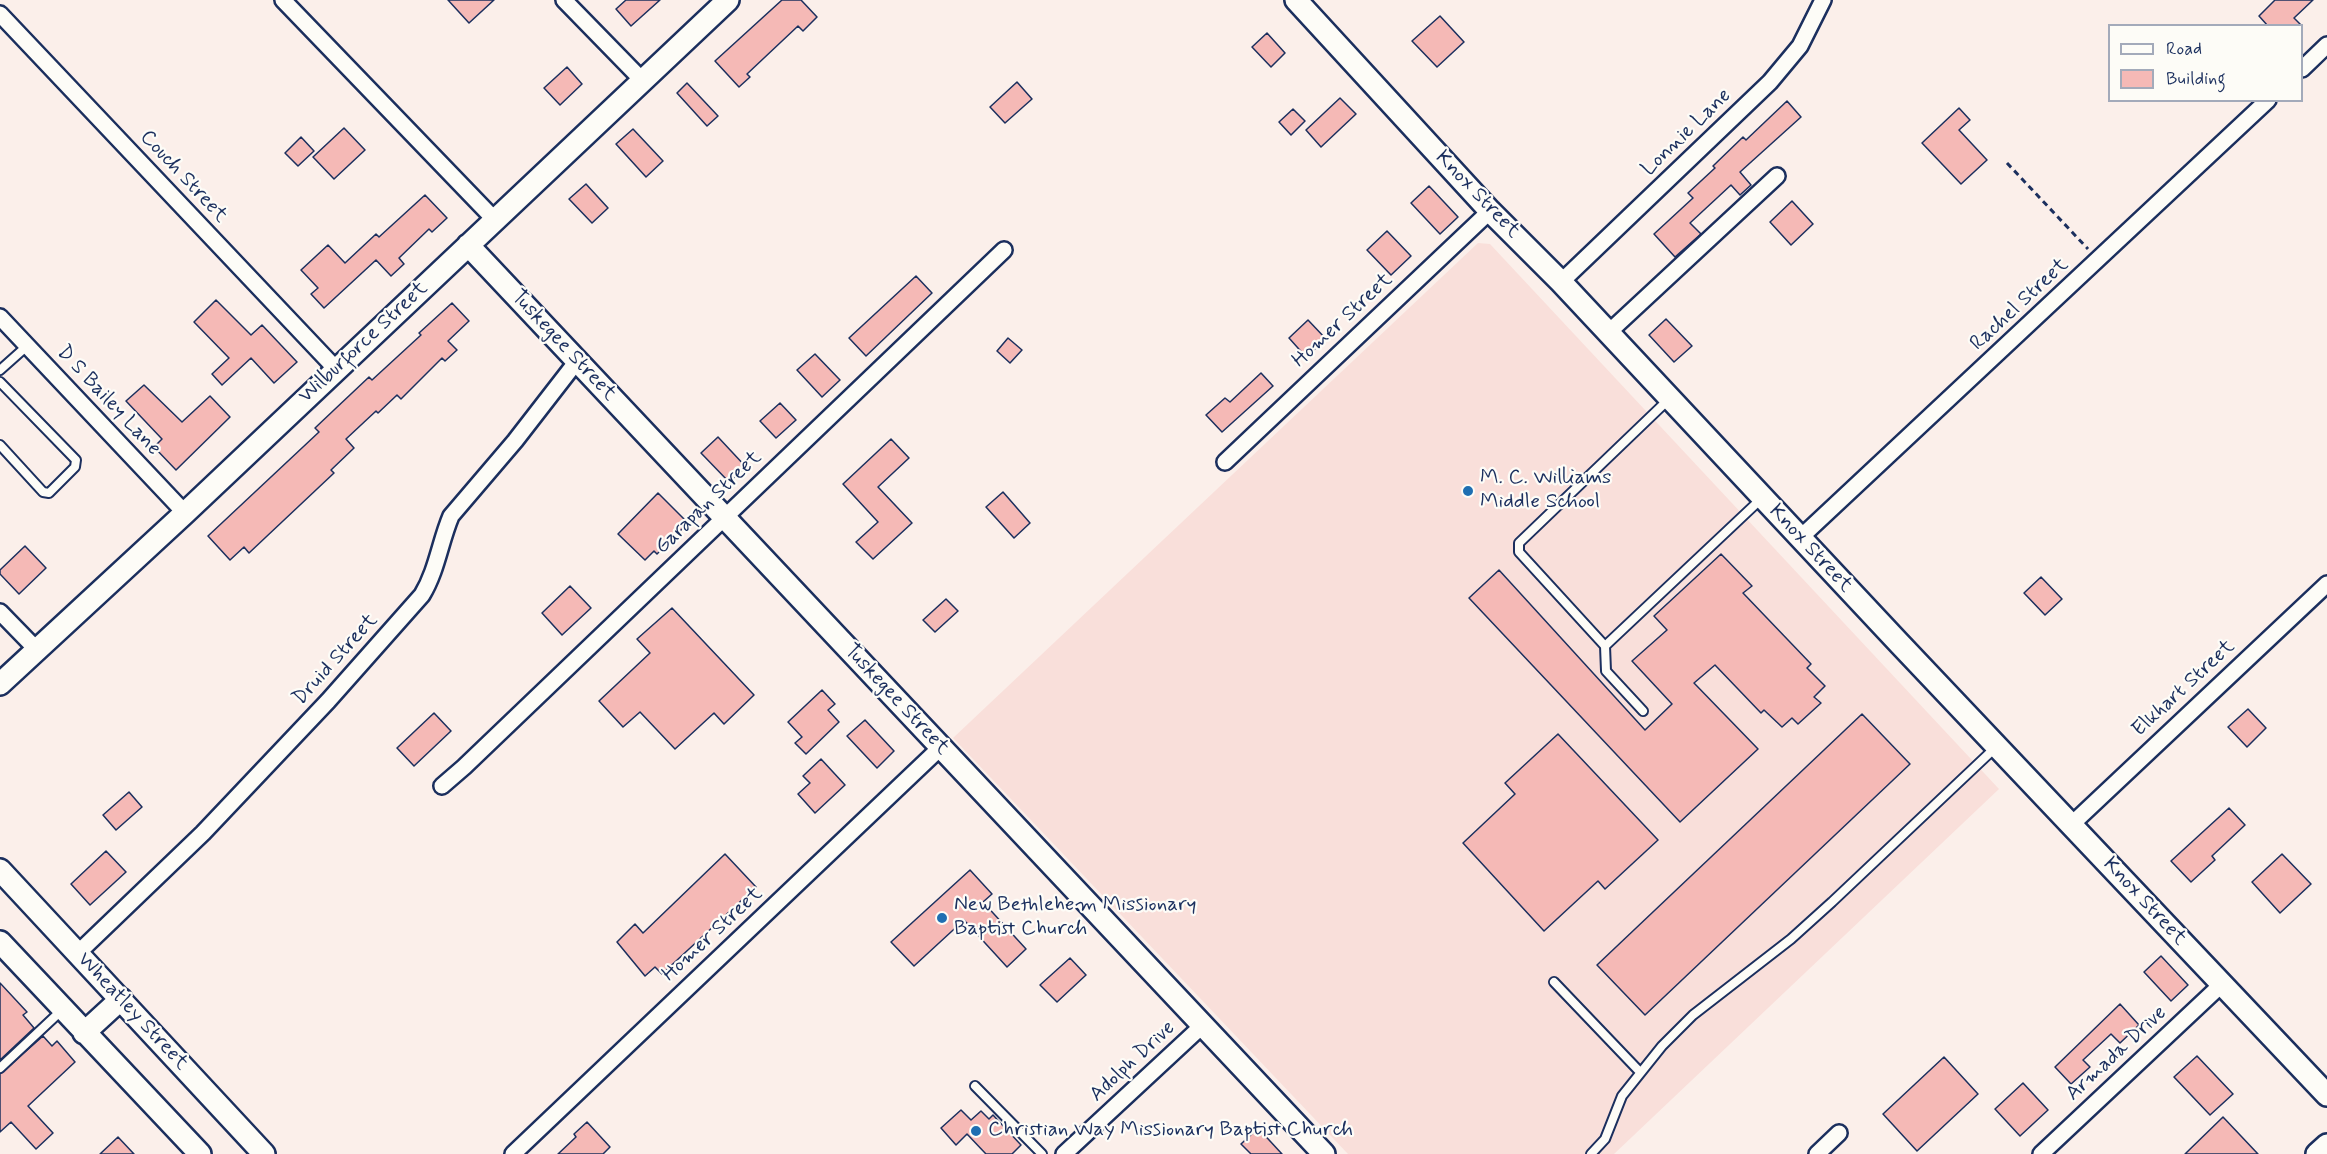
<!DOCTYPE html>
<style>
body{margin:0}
#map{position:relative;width:2327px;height:1154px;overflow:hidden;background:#fbefea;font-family:Mynerve,sans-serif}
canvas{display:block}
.legend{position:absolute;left:2108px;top:24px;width:195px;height:78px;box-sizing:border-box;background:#fdfcf7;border:2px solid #a3aaba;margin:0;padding:8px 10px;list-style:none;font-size:18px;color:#1b2f5e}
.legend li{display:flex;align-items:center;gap:12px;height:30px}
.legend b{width:30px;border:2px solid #a3aaba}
</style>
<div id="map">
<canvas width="2327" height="1154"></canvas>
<ul class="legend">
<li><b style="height:8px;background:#fdfcf7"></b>Road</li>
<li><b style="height:16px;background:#f5b9b6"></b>Building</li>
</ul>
</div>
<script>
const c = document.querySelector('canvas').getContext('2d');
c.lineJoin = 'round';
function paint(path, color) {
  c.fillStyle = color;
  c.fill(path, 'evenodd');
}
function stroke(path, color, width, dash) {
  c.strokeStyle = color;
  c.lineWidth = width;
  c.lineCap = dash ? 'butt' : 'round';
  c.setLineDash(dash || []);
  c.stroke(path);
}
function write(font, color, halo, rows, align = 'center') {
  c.font = font + ' Mynerve,sans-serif';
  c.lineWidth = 4.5;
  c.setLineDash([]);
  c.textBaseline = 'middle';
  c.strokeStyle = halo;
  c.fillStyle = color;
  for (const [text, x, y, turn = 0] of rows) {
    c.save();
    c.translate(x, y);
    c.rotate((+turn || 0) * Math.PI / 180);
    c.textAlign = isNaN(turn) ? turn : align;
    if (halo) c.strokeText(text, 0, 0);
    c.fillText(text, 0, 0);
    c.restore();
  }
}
paint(new Path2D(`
 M1478 243 1490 244 1999 789 1614 1154H1348L953 738Z`), '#f9dfda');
const building = new Path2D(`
 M448 0H494L469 23Z
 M626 0H660L631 26 616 9Z
 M782 0H801L817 17 803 31 798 26 747 74 750 77 739 87 715 61Z
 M2275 0H2313L2294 18 2302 26H2268L2259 16Z
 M1440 16 1464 42 1437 67 1412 41Z
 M1267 33 1285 53 1271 67 1252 47Z
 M567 67 582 84 560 105 544 88Z
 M1017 82 1032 99 1005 123 990 107Z
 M687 83 718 116 707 126 677 93Z
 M1340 98 1356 114 1321 147 1306 130Z
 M1787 101 1801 117 1740 172 1751 185 1740 195 1731 185 1690 223 1701 234 1675 257 1654 234 1693 198 1688 193 1715 168 1713 166 1743 137 1746 140Z
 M1959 108 1970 120 1959 130 1987 160 1961 184 1922 143Z
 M1293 109 1305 121 1291 135 1279 122Z
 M344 128 365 150 334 179 313 157Z
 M633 129 663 161 646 177 616 144Z
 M301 137 314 151 298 166 285 153Z
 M586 184 608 208 592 223 569 199Z
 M1429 186 1458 217 1440 234 1411 203Z
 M425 195 447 218 432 232 429 229 399 258 404 264 391 276 376 260 324 308 311 294 318 288 301 270 328 245 345 263 376 234 379 237Z
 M1792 201 1813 224 1791 245 1770 222Z
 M1387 231 1411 256 1391 275 1367 250Z
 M916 276 932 293 866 356 849 338Z
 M216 300 251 335 262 325 297 362 274 383 251 358 222 385 212 374 229 358 194 322Z
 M452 303 469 321 448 341 457 350 445 361 442 358 401 399 397 395 378 413 376 411 346 439 354 448 331 470 334 473 249 553 244 547 230 560 208 536 319 432 315 428 334 410 369 377 372 380 421 335 419 333Z
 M1666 319 1692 346 1674 362 1649 335Z
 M1308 320 1326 339 1306 357 1289 338Z
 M1008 338 1022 350 1010 363 997 351Z
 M815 354 840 380 822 397 797 370Z
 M1261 373 1273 386 1222 432 1206 415 1225 398 1230 402Z
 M144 385 182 422 210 396 230 417 176 470 154 447 162 439 126 401Z
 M780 403 796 420 776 438 760 421Z
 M718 437 746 467 729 482 701 453Z
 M891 439 909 458 878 487 912 523 873 559 856 542 878 522 843 484Z
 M1003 492 1030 523 1014 538 986 507Z
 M658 493 688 523 657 554 654 551 645 560 618 534Z
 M25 546 46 568 19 594 0 574V570Z
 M1721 554 1752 586 1743 593 1811 664 1807 668 1825 686 1814 697 1821 703 1798 724 1792 718 1782 727 1764 710 1761 713 1715 665 1694 683 1758 749 1680 822 1469 598 1499 570 1645 730 1672 704 1632 661 1667 630 1654 616Z
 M2041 577 2062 599 2045 615 2024 593Z
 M570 586 591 608 562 635 542 613Z
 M946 599 958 611 935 632 923 620Z
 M672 608 754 695 724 724 714 713 675 749 640 712 623 727 599 701 650 653 637 639Z
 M822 690 835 704 828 710 839 722 806 754 795 743 802 737 788 722Z
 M2248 709 2266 728 2247 747 2228 727Z
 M434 713 451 731 414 766 397 748Z
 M1862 714 1910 764 1645 1015 1597 965Z
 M865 720 894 751 877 768 847 736Z
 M1558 734 1658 840 1605 889 1598 881 1544 931 1463 843 1515 794 1505 783Z
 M821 759 845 785 815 813 798 794 810 783 803 776Z
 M129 792 142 807 116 830 103 815Z
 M2229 808 2245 825 2212 856 2215 860 2191 882 2171 861Z
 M106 851 126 872 90 905 71 884Z
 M725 854 756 887 662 974 655 967 645 976 617 942 635 924 643 933Z
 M2282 854 2311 884 2280 913 2252 882Z
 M970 870 992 894 983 902 1026 949 1007 967 964 920 914 966 891 942Z
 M2161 956 2188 985 2171 1001 2144 972Z
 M1070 958 1086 975 1057 1002 1040 985Z
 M0 983 27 1012 23 1015 34 1028 0 1060Z
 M2120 1004 2139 1025 2120 1043 2111 1034 2083 1060 2090 1067 2071 1084 2055 1067Z
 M43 1036 52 1046 57 1041 75 1062 28 1106 53 1133 36 1149 11 1122 0 1132V1074Z
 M2197 1056 2233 1094 2210 1115 2174 1077Z
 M1944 1057 1978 1094 1917 1151 1883 1114Z
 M2023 1083 2048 1110 2020 1136 1995 1109Z
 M961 1110 971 1120 981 1111 989 1119 993 1115 1021 1145 1012 1154H986L967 1134 956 1145 941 1128Z
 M2223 1117 2258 1154H2185Z
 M587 1122 610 1147 603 1154H558L576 1137 574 1134Z
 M1258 1128 1282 1154H1251L1241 1144Z
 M118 1137 134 1154H100Z`);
paint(building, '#f5b9b6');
stroke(building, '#1b2f5e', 1.5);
const lane = new Path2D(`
 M0 370 27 346
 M0 382 76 460 75 467 49 493 43 492 0 445
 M1668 400 1519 543V552L1605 646 1761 499
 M1605 646 1606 671 1643 711
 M1554 982 1640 1072
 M0 1068 62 1010
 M975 1086 1042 1154
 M1591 1154 1605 1139 1622 1096 1662 1046 1693 1015 1791 939 1832 902 1996 747`);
const street = new Path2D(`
 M283 0 495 220
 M564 0 643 81
 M0 14 336 369
 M2302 69 2327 45
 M1561 282 1770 82 1800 46 1823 0
 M0 317 185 513
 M1608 333 1777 176
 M1225 462 1490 211
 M1800 538 2268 100
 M0 612 38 651
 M442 786 464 767 1004 250
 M2071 825 2327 584
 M78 953 203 833 328 701 422 595C437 570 440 542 451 516L515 441 577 361
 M513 1154 941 747
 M1064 1154 1203 1025
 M1817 1154 1839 1133
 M2041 1154 2221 985`);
const secondary = new Path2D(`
 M1296 0 1490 211 1561 282 1898 642 2327 1095
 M468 245 1324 1154
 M0 684 185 513 728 0
 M0 870 264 1154
 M0 942 200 1154
 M84 1033 121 999
 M2317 1154 2327 1145`);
stroke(lane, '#1b2f5e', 12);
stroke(street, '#1b2f5e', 20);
stroke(secondary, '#1b2f5e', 26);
stroke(new Path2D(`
 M2007 163 2088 249`), '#1b2f5e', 3, [6, 4.5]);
stroke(lane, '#fdfcf7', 8);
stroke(street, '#fdfcf7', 15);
stroke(secondary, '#fdfcf7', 21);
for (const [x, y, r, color] of [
 [1468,491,6,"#1f6fb2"],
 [942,918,6,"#1f6fb2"],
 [976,1131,6,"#1f6fb2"]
]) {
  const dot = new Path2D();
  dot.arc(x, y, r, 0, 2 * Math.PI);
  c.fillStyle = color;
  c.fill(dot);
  stroke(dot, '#fdfcf7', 2);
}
write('21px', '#1b2f5e', '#fdfcf7', [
 ["Lonnie Lane",1687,133,-44],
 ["Couch Street",183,177,47],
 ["Knox Street",1477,195,46],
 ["Rachel Street",2020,305,-43],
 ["Homer Street",1343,321,-43],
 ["Wilburforce Street",364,343,-43],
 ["Tuskegee Street",563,346,47],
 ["D S Bailey Lane",108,401,47],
 ["Garapan Street",709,503,-44],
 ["Knox Street",1810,549,47],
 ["Druid Street",336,660,-48],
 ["Elkhart Street",2184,689,-43],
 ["Tuskegee Street",896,700,47],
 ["Knox Street",2144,902,47],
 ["Homer Street",713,935,-43],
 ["Wheatley Street",132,1012,47],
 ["Armada Drive",2117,1054,-43],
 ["Adolph Drive",1133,1062,-43]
]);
write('21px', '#1b2f5e', '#fdfcf7', [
 ["M. C. Williams",1480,479],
 ["Middle School",1480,503],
 ["New Bethlehem Missionary",954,906],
 ["Baptist Church",954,930],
 ["Christian Way Missionary Baptist Church",988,1131]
], 'left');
</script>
